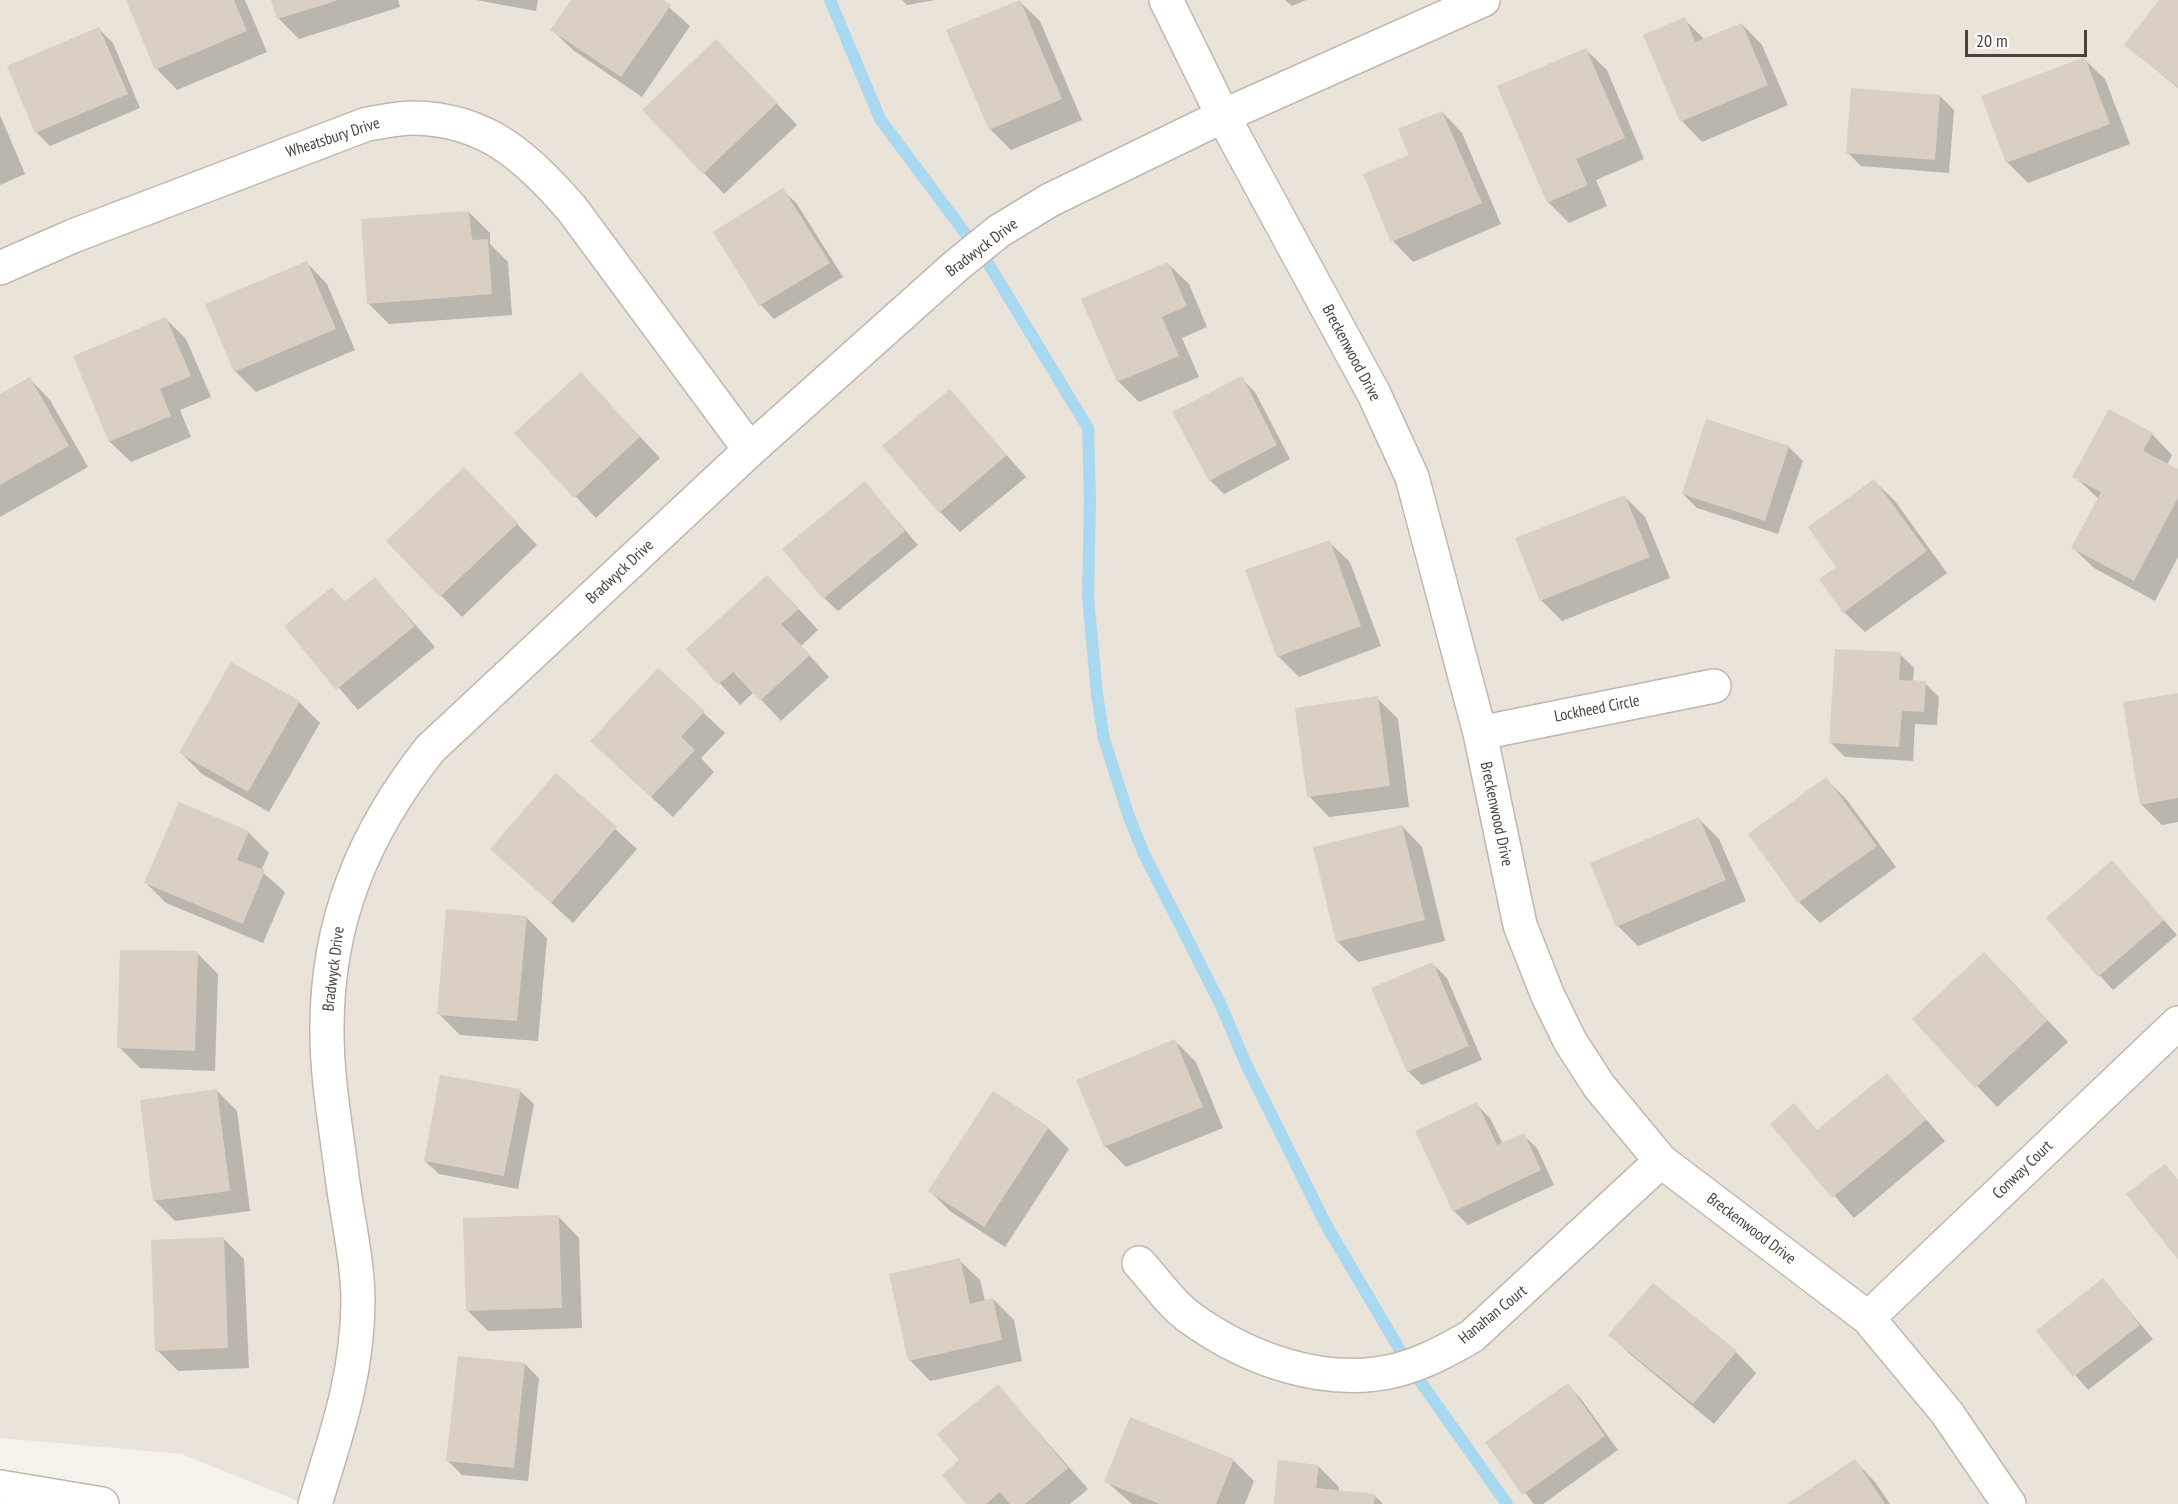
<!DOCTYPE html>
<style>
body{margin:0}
#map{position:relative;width:2178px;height:1504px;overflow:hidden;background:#f5f1eb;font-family:"PT Sans Narrow",sans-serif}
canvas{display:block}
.scale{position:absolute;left:1965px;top:30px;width:122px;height:27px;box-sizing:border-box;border:3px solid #4a4238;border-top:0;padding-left:8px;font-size:18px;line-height:21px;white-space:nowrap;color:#4a4238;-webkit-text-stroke:4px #fff;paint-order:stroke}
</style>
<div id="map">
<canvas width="2178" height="1504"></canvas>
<div class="scale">20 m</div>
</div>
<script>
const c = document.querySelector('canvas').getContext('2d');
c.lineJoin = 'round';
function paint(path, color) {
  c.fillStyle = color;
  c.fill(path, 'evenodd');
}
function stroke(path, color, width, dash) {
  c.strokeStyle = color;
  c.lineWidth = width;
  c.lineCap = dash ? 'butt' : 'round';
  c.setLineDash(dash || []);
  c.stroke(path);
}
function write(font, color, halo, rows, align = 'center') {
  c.font = font + ' "PT Sans Narrow",sans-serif';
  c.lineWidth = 6;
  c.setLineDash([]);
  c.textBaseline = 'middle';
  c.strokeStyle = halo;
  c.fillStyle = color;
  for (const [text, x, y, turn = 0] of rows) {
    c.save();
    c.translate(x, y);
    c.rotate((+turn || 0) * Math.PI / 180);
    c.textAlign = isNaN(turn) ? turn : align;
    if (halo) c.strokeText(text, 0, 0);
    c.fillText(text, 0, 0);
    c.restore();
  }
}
paint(new Path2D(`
 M0 0H2178V1504H305L182 1454 0 1438Z`), '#e9e3d9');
paint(new Path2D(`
 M127 0H245L267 52 177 90 157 69Z
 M272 0H398L400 7 299 39 278 18Z
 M476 0H538L536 11Z
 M573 0H661L690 26 642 97 573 50 552 30Z
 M902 0H935L907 5Z
 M1285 0H1306L1292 6Z
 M2161 0H2178V88L2126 45Z
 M1019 1 1040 21 1082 120 1011 150 990 129Z
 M1684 19 1705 40 1742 24 1762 45 1788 105 1702 142 1682 121Z
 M99 29 113 43 140 108 50 146 36 132 9 67Z
 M1586 50 1607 70 1644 159 1596 180 1607 206 1569 223 1548 202Z
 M2084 59 2105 79 2130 144 2028 183 2007 162Z
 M737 61 797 125 724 194 644 110Z
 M1940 96 1954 110 1949 173 1861 166 1847 152Z
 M1442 112 1462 133 1501 224 1413 262 1393 241 1410 156Z
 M0 115 25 174 0 185Z
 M783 190 797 204 843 277 774 319 761 305 715 232Z
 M469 212 490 233V244L508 262 512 315 389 324 368 303Z
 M307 263 327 284 355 350 256 392 235 371Z
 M1168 264 1189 284 1207 327 1182 338 1199 377 1139 402 1118 381Z
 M166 319 186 339 211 397 180 410 191 437 131 462 110 442 75 357Z
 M581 374 660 458 596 518 516 433Z
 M1241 378 1255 392 1290 459 1224 494 1210 480Z
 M30 379 50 400 88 467 0 517V396Z
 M950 391 1026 477 960 532 940 512Z
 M1707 421 1789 447 1803 461 1778 534 1697 508 1683 494Z
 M2152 434 2172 455 2167 465 2178 471V557L2155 601 2094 568 2073 548 2099 499 2074 476Z
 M1874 481 1895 501 1947 573 1865 632 1844 612 1838 567Z
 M865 483 918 545 838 611 824 598Z
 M484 489 537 545 462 617 388 541Z
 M1625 497 1645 517 1670 578 1562 621 1541 600Z
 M1329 542 1350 562 1381 646 1299 677 1278 656Z
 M375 579 435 647 358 710 286 627 332 589 346 603Z
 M788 597 818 630 801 646 829 677 781 721 754 692 740 705 688 649Z
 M1900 654 1914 668 1913 682 1925 683 1939 697 1937 725 1915 724 1913 761 1845 757 1831 743Z
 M658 670 725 733 701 758 714 772 673 817 613 762Z
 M2178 694V822L2162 825 2141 804Z
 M1377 698 1398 719 1409 807 1329 817 1309 796Z
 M299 702 320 723 269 812 202 774 181 753Z
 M556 775 637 849 573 923 492 849Z
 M1826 779 1847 800 1896 867 1820 923 1800 903 1750 835Z
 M1699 819 1719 839 1746 901 1638 946 1618 926Z
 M1402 826 1422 847 1445 941 1358 962 1337 941Z
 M248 832 269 853 261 871 285 892 263 943 166 903 146 883Z
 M2125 876 2177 935 2113 990 2048 918Z
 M526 917 547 938 538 1041 460 1035 439 1014Z
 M197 953 218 974 215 1071 140 1068 119 1047Z
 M1433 964 1447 978 1482 1060 1422 1085 1408 1071Z
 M2005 974 2068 1042 1997 1107 1914 1019Z
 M1175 1041 1196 1062 1223 1128 1126 1167 1105 1146Z
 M1887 1075 1945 1141 1854 1218 1772 1124 1794 1105 1818 1131Z
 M216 1090 237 1111 250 1211 175 1221 154 1200Z
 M520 1091 534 1104 518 1189 439 1174 425 1161Z
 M993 1093 1048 1128 1069 1149 1005 1247 950 1211 929 1190Z
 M1476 1104 1490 1118 1503 1144 1523 1135 1537 1148 1554 1185 1468 1225 1454 1211Z
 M559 1217 579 1238 582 1328 488 1331 468 1311Z
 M223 1238 244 1259 249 1368 178 1371 157 1350Z
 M959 1260 980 1280 985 1301 993 1299 1014 1320 1022 1361 930 1381 910 1360Z
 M2103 1280 2153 1339 2088 1390 2038 1331Z
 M1610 1335 1736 1352 1756 1373 1714 1424 1631 1355Z
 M525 1364 539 1378 528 1481 462 1475 448 1461Z
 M1568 1385 1581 1399 1618 1450 1543 1504H1534L1487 1443Z
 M998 1386 1088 1489 1070 1504H968L961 1460Z
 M1233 1460 1254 1481 1245 1504H1132L1106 1481Z
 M1855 1461 1875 1482 1890 1504H1790Z
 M1318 1466 1339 1487V1492L1374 1495 1383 1504H1275Z`), '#0003');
stroke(new Path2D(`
 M830 0 880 119 989 265 1088 428 1090 500 1088 597 1097 694 1104 739 1129 817 1144 854 1220 1003 1246 1064 1325 1223 1410 1367 1507 1504`), '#a9d8f1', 12);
paint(new Path2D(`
 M126 0H234L247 31 155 70Z
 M271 0H336V1L277 19Z
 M571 0H664L671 5 621 77 550 30Z
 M1020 0 1062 99 989 130 946 30Z
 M2159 0H2178V87L2124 45Z
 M1685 17 1695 42 1742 23 1768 85 1680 122 1643 35Z
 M99 27 128 94 35 133 7 66Z
 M716 39 777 103 703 174 642 110Z
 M1586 48 1625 138 1576 159 1588 185 1547 203 1497 86Z
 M2085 57 2110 124 2006 163 1981 96Z
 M1851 88 1940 95 1935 160 1846 153Z
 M1442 111 1482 203 1391 242 1363 174 1409 155 1398 129Z
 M783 188 830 263 759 306 713 232Z
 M469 211 472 240 488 239 492 294 367 304 361 219Z
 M307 261 336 329 234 372 205 304Z
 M1168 262 1187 306 1162 317 1179 356 1117 382 1081 299Z
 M166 317 191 376 160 389 171 416 109 442 73 356Z
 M581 372 640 437 574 498 514 433Z
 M1242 376 1277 445 1209 481 1172 412Z
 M30 377 69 446 0 485V394Z
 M950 389 1007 455 939 513 882 446Z
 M2109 409 2153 433 2143 451 2178 469V498L2134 581 2071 548 2101 492 2072 477Z
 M1706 419 1789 446 1765 521 1682 494Z
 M464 467 518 523 440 597 386 541Z
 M1874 479 1927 551 1843 613 1819 579 1836 567 1808 527Z
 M865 481 905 531 823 599 782 549Z
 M1625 495 1650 557 1540 601 1515 538Z
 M1330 540 1361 626 1277 657 1245 570Z
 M767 575 799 609 781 624 810 655 760 701 733 672 718 685 686 649Z
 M375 577 415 626 336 690 284 626 332 587 344 602Z
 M1835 649 1901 652 1899 680 1926 681 1924 712 1902 711 1899 747 1829 743Z
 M231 662 300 701 248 792 179 753Z
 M658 668 705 711 681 737 695 750 651 797 590 741Z
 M2178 693V798L2140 805 2123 702Z
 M1378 696 1390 786 1307 797 1295 708Z
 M556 773 617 827 551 903 490 849Z
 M1826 777 1877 846 1798 903 1748 834Z
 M179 802 249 831 237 860 265 870 243 924 144 883Z
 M1699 817 1726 880 1616 927 1590 863Z
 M1402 825 1425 920 1336 942 1313 847Z
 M2112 860 2164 920 2098 977 2046 918Z
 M446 909 527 916 517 1021 437 1015Z
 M120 950 198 951 195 1051 117 1048Z
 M1984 952 2048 1020 1975 1088 1912 1019Z
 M1433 962 1469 1046 1407 1072 1371 988Z
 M1175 1039 1203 1107 1104 1147 1076 1080Z
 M1887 1073 1926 1120 1832 1198 1770 1124 1794 1103 1817 1130Z
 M440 1075 521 1089 504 1176 424 1161Z
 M217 1089 230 1191 153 1201 140 1100Z
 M993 1091 1049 1127 984 1227 928 1191Z
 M1477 1102 1497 1145 1524 1133 1541 1170 1453 1212 1415 1131Z
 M2165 1164 2178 1180V1260L2126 1194Z
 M559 1215 562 1308 466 1311 463 1218Z
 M224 1237 228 1348 155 1351 151 1240Z
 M960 1258 970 1304 993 1298 1002 1340 908 1361 889 1274Z
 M2103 1278 2140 1325 2073 1377 2036 1331Z
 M1653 1283 1737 1351 1693 1404 1608 1335Z
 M458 1356 525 1363 514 1468 446 1461Z
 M1568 1383 1605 1436 1522 1495 1485 1442Z
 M998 1384 1068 1468 1025 1504H1010L1000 1492 986 1504H966L942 1475 959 1460 937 1434Z
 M1130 1417 1234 1459 1216 1504H1160L1104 1482Z
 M1855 1459 1885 1504H1787Z
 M1278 1460 1319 1465 1316 1488 1375 1494 1374 1504H1274Z`), '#dacfc3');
const minor = new Path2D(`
 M1166 0 1223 116 1374 394 1412 477 1480 733 1520 925 1548 996 1570 1041 1599 1086 1661 1161 1868 1318 1947 1413 2009 1504
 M0 268 73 236 367 124C381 122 398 118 413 118 487 119 526 157 572 209L750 450
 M1480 733 1714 686
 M1139 1263C1155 1280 1170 1303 1189 1317 1247 1359 1325 1388 1397 1370 1424 1363 1448 1350 1472 1336L1661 1161
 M1868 1318 2178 1023
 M0 1487 102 1504
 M315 1504C337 1432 357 1378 358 1302 358 1262 347 1216 342 1176 336 1128 327 1080 327 1032 326 923 363 834 430 749L750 450 957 265 999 231 1050 200 1223 116 1483 0`);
stroke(minor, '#c1b8ad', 36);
stroke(minor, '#fff', 33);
write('16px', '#4a4238', '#fff', [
 ["Wheatsbury Drive",333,138,-18],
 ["Bradwyck Drive",982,248,-37],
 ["Breckenwood Drive",1351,353,62],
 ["Bradwyck Drive",620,572,-43],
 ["Lockheed Circle",1597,709,-11],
 ["Breckenwood Drive",1496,814,78],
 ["Bradwyck Drive",334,969,-83],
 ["Conway Court",2023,1170,-44],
 ["Breckenwood Drive",1751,1229,37],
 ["Hanahan Court",1493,1315,-39]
]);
</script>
